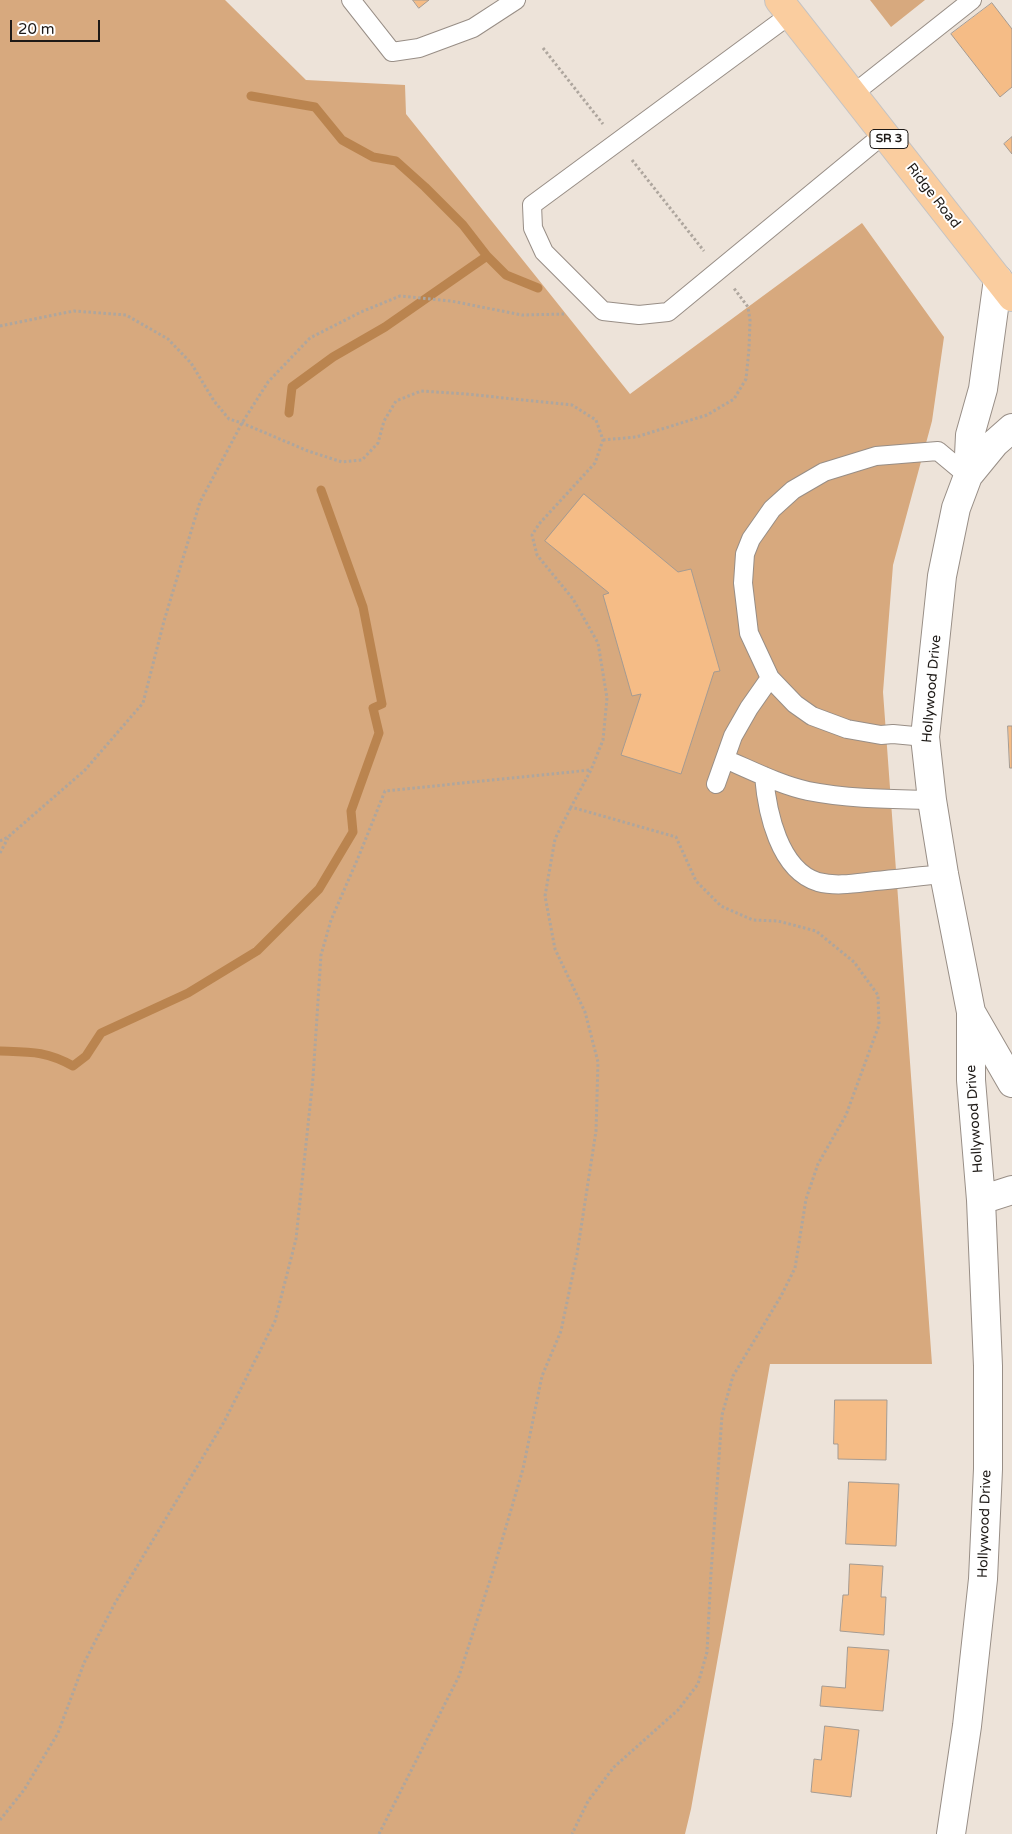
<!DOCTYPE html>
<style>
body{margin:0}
#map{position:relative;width:1012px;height:1834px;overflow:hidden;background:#ede3d9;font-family:"Varela Round",sans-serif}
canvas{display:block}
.scale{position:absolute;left:10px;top:20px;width:90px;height:22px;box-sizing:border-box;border:2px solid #1e1a17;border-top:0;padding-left:6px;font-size:15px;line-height:18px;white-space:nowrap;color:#1e1a17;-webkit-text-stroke:4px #fff;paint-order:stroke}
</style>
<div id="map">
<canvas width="1012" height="1834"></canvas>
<div class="scale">20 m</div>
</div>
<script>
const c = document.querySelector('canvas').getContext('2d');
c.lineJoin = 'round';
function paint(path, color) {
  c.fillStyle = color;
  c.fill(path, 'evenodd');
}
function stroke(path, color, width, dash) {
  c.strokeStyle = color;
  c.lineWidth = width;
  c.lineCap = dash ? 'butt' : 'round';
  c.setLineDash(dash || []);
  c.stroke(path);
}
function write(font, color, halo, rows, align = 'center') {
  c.font = font + ' "Varela Round",sans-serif';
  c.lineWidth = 4;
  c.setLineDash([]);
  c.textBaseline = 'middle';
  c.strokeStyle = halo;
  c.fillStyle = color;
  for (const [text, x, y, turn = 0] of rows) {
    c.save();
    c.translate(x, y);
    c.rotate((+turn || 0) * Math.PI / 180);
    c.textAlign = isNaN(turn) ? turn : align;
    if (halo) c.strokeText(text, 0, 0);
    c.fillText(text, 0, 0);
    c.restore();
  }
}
paint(new Path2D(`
 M0 0H225L306 80 405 85 406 114 630 394 862 223 944 337 932 421 893 565 883 692 932 1364H770L691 1809 685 1834H0Z
 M870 0H925L891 27Z`), '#d7a97e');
stroke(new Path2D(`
 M251 96 315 107 342 140 373 157 396 161 425 187 463 225 487 256
 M289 413 292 387 333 357 385 327 487 256 506 275 538 288
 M0 1051C30 1052 46 1051 73 1066L86 1056 101 1033 188 993 257 951 319 889 353 832 351 811 379 733 373 708 382 704 363 607 321 490`), '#ba844f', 9);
const building = new Path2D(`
 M413 0H429L419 8Z
 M992 3 1012 29V87L1000 97 951 34Z
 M1012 137V154L1004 144Z
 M584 494 678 572 691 569 720 671 714 672 681 774 621 755 641 694 632 696 603 595 609 593 545 541Z
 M1008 726H1012V768H1010Z
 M835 1400H887L886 1460 838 1459V1444H834Z
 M849 1482 899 1484 896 1546 846 1544Z
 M850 1564 883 1566 881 1597H886L884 1635 840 1631 843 1595H848Z
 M848 1647 889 1650 883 1711 820 1706 822 1686 845 1688Z
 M825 1726 859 1730 851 1797 811 1792 814 1759 821 1760Z`);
paint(building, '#f5bc86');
stroke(building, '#a59b92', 1);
const lane = new Path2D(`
 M351 0 392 52 419 48 473 28 516 0
 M791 14 532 205 533 228 544 252 603 311 639 315 668 312 884 134
 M853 94 972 0
 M925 737 893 734 881 735 847 729 812 716 795 704 770 678 749 633 743 583 745 554 751 539 772 509 793 490 824 472 876 456 938 451 968 476
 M725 759C751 770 780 785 808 791 849 799 890 799 932 800
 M764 776C767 812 779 870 818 882 837 887 857 883 875 881 898 879 921 876 944 874
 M716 784 733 736 749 708 770 678`);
const street = new Path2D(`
 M968 476 970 435 983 389 998 279
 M971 1012 1012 1083
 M981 1200 1012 1190
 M951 1834 967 1726 983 1579 988 1469V1366L981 1200 971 1080V1012L944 874 932 800 925 737 942 576 956 508 968 476 995 443 1012 428`);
const primary = new Path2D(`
 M779 0 1012 297`);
stroke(lane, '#988e86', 20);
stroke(street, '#988e86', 30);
stroke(primary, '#c4c3c3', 30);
stroke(new Path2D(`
 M543 48 603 124
 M632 160 704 251
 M0 326 74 311 126 315 168 339 191 363 214 401 229 419 242 423 308 451 342 462 362 460 378 443 384 421 396 401 421 391 466 394 572 405 596 420 603 440 595 463 539 524 532 535 537 555 573 599 598 643 607 698 603 740 591 770 571 807 676 837 696 881 721 906 753 920 778 921 816 931 854 962 878 995 879 1025 846 1115 818 1164 806 1199 795 1268 781 1296 733 1376 722 1415 711 1573 707 1652 698 1684 678 1710 614 1767 588 1801 572 1834
 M603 440 636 437 707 415 734 399 746 379 749 349 750 320 748 307 733 287
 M0 841 8 837 85 770 143 703 164 621 200 502 242 423 268 382 310 338 361 312 400 296 451 301 522 315 566 314
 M0 853 8 838
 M0 1820 24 1790 58 1733 84 1663 115 1603 224 1422 275 1321 296 1239 313 1078 321 955 331 920 358 858 385 791 590 770
 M379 1834 459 1676 493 1571 523 1469 542 1376 561 1331 577 1254 596 1131 598 1062 585 1012 555 949 545 896 555 839 571 807`), '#aea69e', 3, [2.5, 2.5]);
stroke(lane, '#fff', 18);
stroke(street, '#fff', 28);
stroke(primary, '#facd9f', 28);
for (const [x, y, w] of [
 [889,139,38]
]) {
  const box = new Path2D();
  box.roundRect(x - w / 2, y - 9.5, w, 19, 4);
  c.fillStyle = '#fff';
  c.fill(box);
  stroke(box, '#1e1a17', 1);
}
write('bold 12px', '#1e1a17', null, [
 ["SR 3",889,139]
]);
write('14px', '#1e1a17', '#fff', [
 ["Ridge Road",933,196,52],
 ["Hollywood Drive",932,689,-85],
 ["Hollywood Drive",975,1119,-94],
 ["Hollywood Drive",985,1524,-88]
]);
</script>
